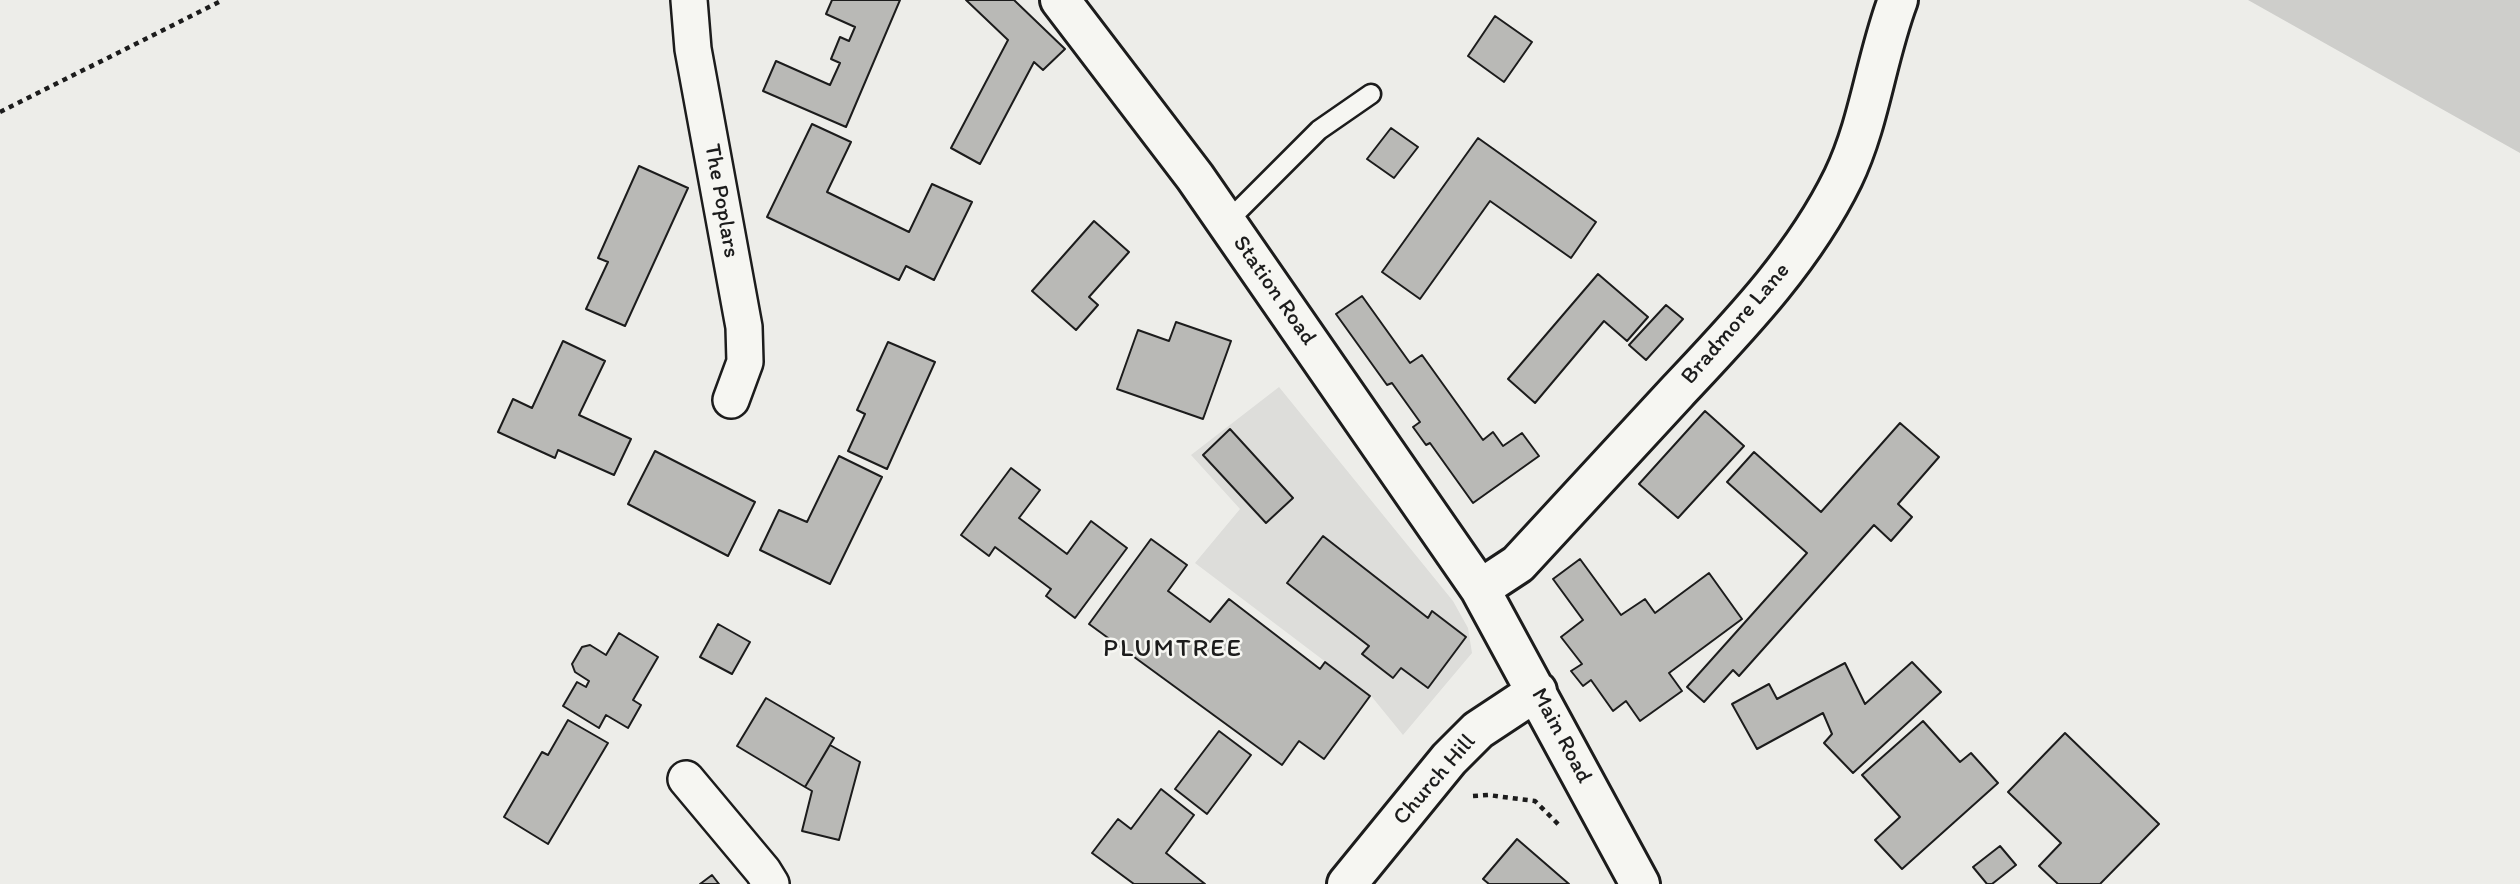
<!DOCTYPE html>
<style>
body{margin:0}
canvas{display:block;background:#edede9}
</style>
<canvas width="2520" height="884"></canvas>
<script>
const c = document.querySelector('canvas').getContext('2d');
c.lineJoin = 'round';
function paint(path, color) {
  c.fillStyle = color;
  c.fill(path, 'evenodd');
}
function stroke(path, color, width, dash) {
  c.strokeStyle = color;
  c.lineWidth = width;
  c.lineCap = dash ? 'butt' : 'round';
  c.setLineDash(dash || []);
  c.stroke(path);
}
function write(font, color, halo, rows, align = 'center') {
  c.font = font + ' Itim,sans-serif';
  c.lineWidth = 5;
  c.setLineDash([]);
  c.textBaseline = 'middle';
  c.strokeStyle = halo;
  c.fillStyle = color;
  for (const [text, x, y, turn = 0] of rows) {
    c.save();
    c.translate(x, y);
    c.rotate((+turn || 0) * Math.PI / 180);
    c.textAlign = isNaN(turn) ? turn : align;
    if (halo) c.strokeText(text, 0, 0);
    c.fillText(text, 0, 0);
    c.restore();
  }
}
paint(new Path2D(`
 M1279 387 1453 601 1468 628 1472 653 1403 735 1372 697 1195 563 1240 509 1191 455Z`), '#ddddda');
paint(new Path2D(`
 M2248 0H2520V154V153Z`), '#cececb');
const building = new Path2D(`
 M832 0H900L846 127 763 91 776 61 830 85 840 63 831 59 840 37 849 41 855 27 826 14Z
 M966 0H1014L1065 49 1043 70 1034 62 980 164 951 148 1008 40Z
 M1495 16 1532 42 1504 82 1468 56Z
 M812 124 851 142 827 192 909 232 932 184 972 202 934 280 906 266 899 280 767 217Z
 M1391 128 1418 147 1394 178 1367 159Z
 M1478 138 1596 222 1571 258 1490 201 1420 299 1382 272Z
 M639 166 688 188 625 326 586 309 608 262 598 258Z
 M1094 221 1129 252 1089 297 1098 305 1076 330 1032 291Z
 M1598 274 1648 317 1627 341 1604 321 1535 403 1508 379Z
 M1362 296 1410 363 1422 355 1483 440 1493 432 1503 446 1522 433 1539 456 1473 503 1430 443 1426 445 1413 427 1420 422 1392 383 1387 385 1336 314Z
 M1666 305 1683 319 1646 360 1629 345Z
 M1176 322 1231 341 1203 419 1117 389 1138 330 1169 341Z
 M563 341 605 361 579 415 631 439 614 475 558 450 555 458 498 432 513 399 532 408Z
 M888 342 935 362 887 469 848 451 865 414 857 410Z
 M1705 411 1744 446 1678 518 1639 484Z
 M1900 423 1939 457 1898 504 1912 517 1891 541 1874 525 1739 676 1733 670 1704 702 1687 687 1807 553 1727 482 1754 452 1821 512Z
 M1230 429 1293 498 1266 523 1203 455Z
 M655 451 755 502 728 556 628 504Z
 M839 456 882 477 830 584 760 550 779 510 807 522Z
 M1011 468 1040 490 1019 518 1067 554 1091 521 1127 548 1075 618 1046 596 1051 589 995 547 989 556 961 535Z
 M1323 536 1428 618 1432 611 1466 637 1428 688 1401 668 1393 678 1362 654 1369 646 1287 583Z
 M1151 539 1187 565 1168 591 1210 622 1229 599 1320 669 1325 662 1370 696 1324 759 1299 741 1282 765 1089 624Z
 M1580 559 1621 615 1645 599 1655 613 1709 573 1742 619 1669 673 1682 691 1640 721 1626 701 1613 711 1591 680 1583 686 1571 671 1582 664 1561 637 1583 620 1553 579Z
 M718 624 750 642 732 674 700 657Z
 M619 633 658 657 633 700 641 705 628 728 606 715 599 728 563 706 577 682 586 687 589 681 575 672 572 664 582 647 590 645 606 655Z
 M1912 662 1941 692 1853 773 1824 743 1832 734 1823 713 1757 749 1732 704 1769 684 1777 699 1845 663 1865 704Z
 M766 698 834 738 805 787 737 746Z
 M568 720 608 743 548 844 504 817 542 752 548 755Z
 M1923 721 1960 762 1971 753 1998 783 1902 869 1875 840 1900 817 1862 775Z
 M1219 731 1251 755 1207 814 1175 789Z
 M2065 733 2159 824 2100 884H2058L2039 866 2061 843 2008 792Z
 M830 745 860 762 839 840 802 831 812 791 805 787Z
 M1161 789 1194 815 1166 853 1205 884H1134L1092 853 1118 819 1131 829Z
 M1517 839 1569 884H1489L1483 879Z
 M2000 846 2016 865 1992 884H1987L1973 867Z
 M712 875 719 884H700Z`);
paint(building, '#b9b9b6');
stroke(building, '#1c1c1c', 2);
const service = new Path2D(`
 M1226 223 1319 130 1371 94`);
const minor = new Path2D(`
 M689 0 693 49 744 327 745 362 731 400
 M686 779 763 871 771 884`);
const tertiary = new Path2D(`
 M1060 0 1195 177 1480 589 1640 884
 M1480 589 1518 564C1571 507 1624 449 1677 392 1739 326 1803 260 1843 178 1870 122 1876 58 1898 0
 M1347 884 1449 759 1478 730 1537 691`);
stroke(service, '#1c1c1c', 23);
stroke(minor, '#1c1c1c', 40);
stroke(tertiary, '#1c1c1c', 44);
stroke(new Path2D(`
 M0 112 223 0
 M1473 796 1488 795 1535 801 1561 827`), '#1c1c1c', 4.5, [5, 5]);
stroke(service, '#f6f6f2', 18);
stroke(minor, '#f6f6f2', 35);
stroke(tertiary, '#f6f6f2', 38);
write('23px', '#1c1c1c', '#f6f6f2', [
 ["The Poplars",721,201,80],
 ["Station Road",1274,291,55],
 ["Bradmore Lane",1736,324,-49],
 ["Main Road",1561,736,62],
 ["Church Hill",1435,780,-49]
]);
c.letterSpacing = '2px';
write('26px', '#1c1c1c', '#f6f6f2', [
 ["PLUMTREE",1173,649]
]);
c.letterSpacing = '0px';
</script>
